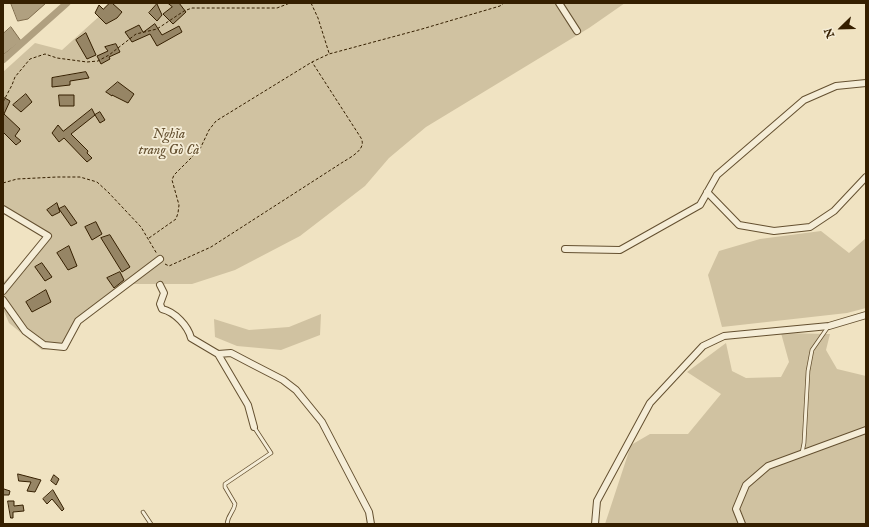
<!DOCTYPE html>
<meta charset="utf-8">
<style>
body{margin:0}
#map{position:relative;width:869px;height:527px;overflow:hidden;background:#f0e3c2;font-family:"IM FELL English",serif}
canvas{display:block}
.frame{position:absolute;inset:0;border:4px solid #351f00;pointer-events:none}
.north{position:absolute;left:821px;top:8px;width:40px;height:40px;-webkit-text-stroke:3px #f5edd7;paint-order:stroke;rotate:247deg;font-size:11px;font-weight:700;line-height:16px;text-align:center;color:#351f00}
.north::after{content:'';display:block;margin:auto;width:14px;height:18px;background:#351f00;clip-path:polygon(50% 0,100% 100%,50% 72%,0 100%)}
</style>
<div id="map">
<canvas width="869" height="527"></canvas>
<div class="frame"></div>
<div class="north">N</div>
</div>
<script>
const c = document.querySelector('canvas').getContext('2d');
c.lineJoin = 'round';
function paint(path, color) {
  c.fillStyle = color;
  c.fill(path, 'evenodd');
}
function stroke(path, color, width, dash) {
  c.strokeStyle = color;
  c.lineWidth = width;
  c.lineCap = dash ? 'butt' : 'round';
  c.setLineDash(dash || []);
  c.stroke(path);
}
function write(font, color, halo, rows, align = 'center') {
  c.font = font + ' "IM FELL English",serif';
  c.lineWidth = 3.5;
  c.setLineDash([]);
  c.textBaseline = 'middle';
  c.strokeStyle = halo;
  c.fillStyle = color;
  for (const [text, x, y, turn = 0] of rows) {
    c.save();
    c.translate(x, y);
    c.rotate((+turn || 0) * Math.PI / 180);
    c.textAlign = isNaN(turn) ? turn : align;
    if (halo) c.strokeText(text, 0, 0);
    c.fillText(text, 0, 0);
    c.restore();
  }
}
paint(new Path2D(`
 M114 3H625L589 28 426 127 389 158 365 186 300 236 235 270 192 284H129L74 327 68 347 42 350 9 323 3 309V283L45 237 3 212V72L35 43 62 50Z
 M821 231 849 253 866 238V308L847 313 722 327 708 275 719 251 760 239Z
 M321 314 320 335 281 350 237 346 215 337 214 319 249 330 289 327Z
 M781 333 830 334 826 350 837 369 866 376V524H605L631 445 650 434H688L721 394 687 372 726 343 732 371 746 378 781 377 789 362Z`), '#d0c2a1');
const water = new Path2D(`
 M11 3H46L28 19 18 21Z
 M11 27 21 41 3 55V34Z`);
paint(water, '#b0a080');
stroke(water, '#7f6c4d', 1);
stroke(new Path2D(`
 M3 60 67 3`), '#b0a080', 7);
const building = new Path2D(`
 M110 3H112L122 12 117 18 106 24 95 13 99 5 103 9Z
 M168 3H179L186 12 173 24 163 14 172 7Z
 M157 4 162 15 157 21 149 13Z
 M155 24 162 35 179 26 182 32 157 46 150 34 132 42 125 32 139 25 143 32Z
 M86 33 96 55 87 59 76 40Z
 M116 44 120 52 109 57 110 59 101 64 97 56 108 51 105 47Z
 M86 72 89 78 70 81V85L52 87V78Z
 M118 82 134 94 128 103 112 95V96L106 92Z
 M26 94 32 102 21 112 13 105Z
 M59 95H74V106H60Z
 M3 97 10 101 4 114 20 129 15 136 21 141 16 145 3 132Z
 M92 109 95 115 71 134 88 151 87 153 92 158 87 162 64 138 59 142 52 133 58 125 63 131Z
 M100 112 105 120 100 123 95 115Z
 M57 203 60 212 52 216 47 210Z
 M65 206 77 223 71 226 59 209Z
 M96 222 102 234 92 240 85 227Z
 M110 235 130 267 122 272 101 238Z
 M69 246 77 266 68 270 57 253Z
 M42 263 52 277 45 281 35 267Z
 M120 272 124 280 114 288 107 278Z
 M46 290 51 302 32 312 26 302Z
 M18 474 41 480 35 492 27 491 31 482 19 481Z
 M54 475 59 479 56 485 51 481Z
 M4 489 10 491 9 495H3Z
 M53 490 64 509 62 511 52 499 47 504 43 499Z
 M8 501H14V506L23 505 24 511 13 512V518H11Z`);
paint(building, '#968565');
stroke(building, '#351f00', 1);
const lane = new Path2D(`
 M802 453 804 443 808 371 812 350 828 327
 M143 512 151 524
 M227 524C228 514 234 512 235 504L225 487V484L271 453 254 427`);
const street = new Path2D(`
 M559 3 577 31
 M707 192 739 225 774 231 810 227 834 211 866 177
 M3 209 48 236 3 291
 M565 249 620 250 700 205 717 175 804 100 836 86 866 83
 M160 285 164 293 160 304 162 309C175 312 188 326 191 338L218 354 231 353 250 363 283 380 296 390 322 422 369 512 371 524
 M3 300 25 331 44 345 64 347 78 321 160 259
 M218 354 248 405 254 427
 M595 524 597 501 650 403 703 346 724 336 829 326 866 315
 M742 524 736 509 746 485 768 466 866 430`);
stroke(lane, '#645030', 4.5);
stroke(street, '#645030', 8);
stroke(new Path2D(`
 M311 3 318 18 329 53
 M3 102 12 85 15 77 30 59 45 54 57 58 87 62 98 61 109 55 136 34 157 29 184 11 192 8H277L290 3
 M3 183 17 179 57 177H80L97 182 108 192 141 227 157 254
 M149 238 176 219 178 213 179 205 172 180 174 175 200 149 209 130 216 121 312 62 329 54 422 29 500 6 504 3
 M165 264 169 266 211 247 343 162C351 157 367 149 361 138L312 62`), '#351f00', 1, [3, 2]);
stroke(lane, '#f5edd7', 3);
stroke(street, '#f5edd7', 6);
write('italic 14px', '#645030', '#f5edd7', [
 ["Nghĩa",169,135],
 ["trang Gò Cà",169,151]
]);
</script>
